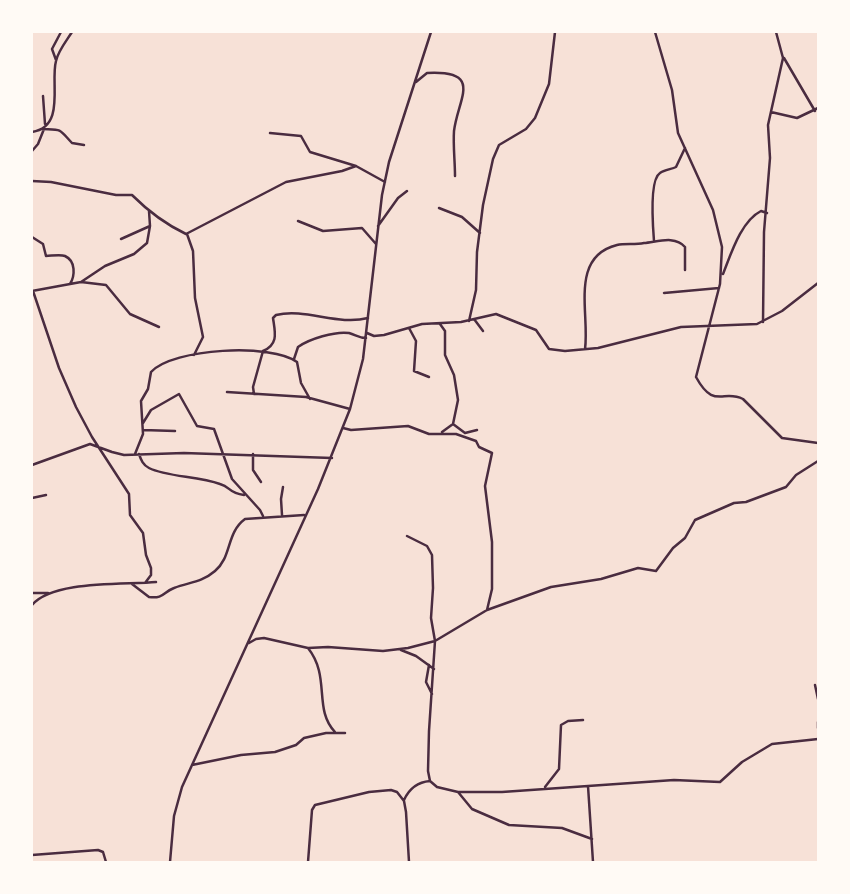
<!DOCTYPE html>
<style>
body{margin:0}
#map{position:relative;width:850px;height:894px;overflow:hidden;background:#f7e1d7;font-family:"Sofia Sans Condensed",sans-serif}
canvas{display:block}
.frame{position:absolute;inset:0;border:33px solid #fffaf5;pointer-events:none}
</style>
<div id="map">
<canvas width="850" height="894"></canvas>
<div class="frame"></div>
</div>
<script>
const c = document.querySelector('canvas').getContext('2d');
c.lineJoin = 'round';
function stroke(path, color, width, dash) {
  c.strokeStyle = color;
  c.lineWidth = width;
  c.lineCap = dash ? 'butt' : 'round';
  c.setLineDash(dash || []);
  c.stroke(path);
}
stroke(new Path2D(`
 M655 32 672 90 678 133 713 210 722 247 720 284 696 377C714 410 723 389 743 399L782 438 818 443
 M784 58 815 111
 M56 60 52 49 61 32
 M416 82 427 73C484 70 458 98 454 131 453 146 455 161 455 176
 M43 96 45 124
 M771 112 797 118 818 108
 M42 129C63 130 58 128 72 143L84 145
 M32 132C66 127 50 82 56 61 58 51 67 40 72 32
 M270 133 301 136 310 152 356 166
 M32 151 38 144 44 129
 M32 181 51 182 116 195H132C148 211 165 224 186 234L286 182 342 171 356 166 385 182
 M439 208 462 217 480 233
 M298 221 323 231 362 228 376 244
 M378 226 398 198 407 191
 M187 234 193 251 195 298 203 337 194 355
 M32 237 43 244 46 256C51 256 60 254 65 256 76 261 75 276 70 284
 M121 239 150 226
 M654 241C653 228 649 180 660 173 664 170 672 169 676 167L685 148
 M723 274C731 254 741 221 761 211L767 213
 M81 282 106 285 130 314 159 327
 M32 291 81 282 105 266 134 254 147 243 150 226 149 211
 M33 291 59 368 76 407 92 437 129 494 130 515 143 533 146 555 151 568V575L145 583
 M664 293 719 288
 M474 319 483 331
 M469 321 476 290 477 252 483 205 493 159 499 145 526 129 535 118 549 84 555 32
 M763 322 764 232 770 158 768 125 783 58 776 32
 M440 324 445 331V355L454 375 458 400 453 424 442 432
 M409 328 416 341 414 371 429 377
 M367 333 374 336 384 335 422 324 461 322 496 314 536 330 549 349 565 351 598 348 681 327 757 324 782 311 818 283
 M585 349C590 314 569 257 617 245 625 243 635 245 644 243 657 242 675 235 685 247V270
 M294 359 298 347C309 339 335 331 349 333 356 335 359 338 366 338
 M227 392 306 397 350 409
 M254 394 253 387 263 351C279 344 275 332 273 318L276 315C306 308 338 326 368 318
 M143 423 151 410 179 394 197 426 214 429 232 479 260 510 263 516
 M453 424 465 433 477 430
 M343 428 351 430 408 426 429 434H456L476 441 479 447 492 453 485 486 492 542V589L487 610
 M143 430 175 431
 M135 454 143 434 141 401 148 389 151 372C173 348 272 343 297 362L301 383 310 399
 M139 454C141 460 143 465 149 468 167 477 198 476 220 484 231 487 228 493 244 495
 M253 454V470L261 482
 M32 465 90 444 112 452 124 455 184 453 332 458
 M32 498 46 495
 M282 515 281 499 283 487
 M407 536 427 546 432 555 433 588 431 618 435 641 429 731 428 771 430 781 437 787 458 792H502L674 780 720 782 742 762 772 744 818 739
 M132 584 149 597C164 599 163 592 174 588 189 582 201 583 215 571 232 557 226 533 245 519L304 515
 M32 593H48
 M32 605C53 580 124 585 156 582
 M249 643 256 639 264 638 308 648 328 647 383 651 408 648 435 641 487 610 551 587 601 579 638 568 656 571 673 548 685 538 695 520 734 503 746 502 786 487 796 475 818 461
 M308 648C331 677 313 709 335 732
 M401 650 416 656 434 669
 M429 665 426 682 432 694
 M815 685 818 699
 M818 722V728
 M192 765 241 755 275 752 296 745 304 738 326 733H345
 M588 786 593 862
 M545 787 559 769 561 725 568 721 583 720
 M458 792 472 809 509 825 562 828 592 839
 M404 800C409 789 418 782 430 781
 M32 855 98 850 103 852 106 862
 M170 862 174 816 182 787 318 489 350 409 363 359 382 195 389 162 431 32
 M308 862 312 810 315 805 369 792 391 790 397 792 404 801 406 812 409 862`), '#4a2c40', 2.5);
</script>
